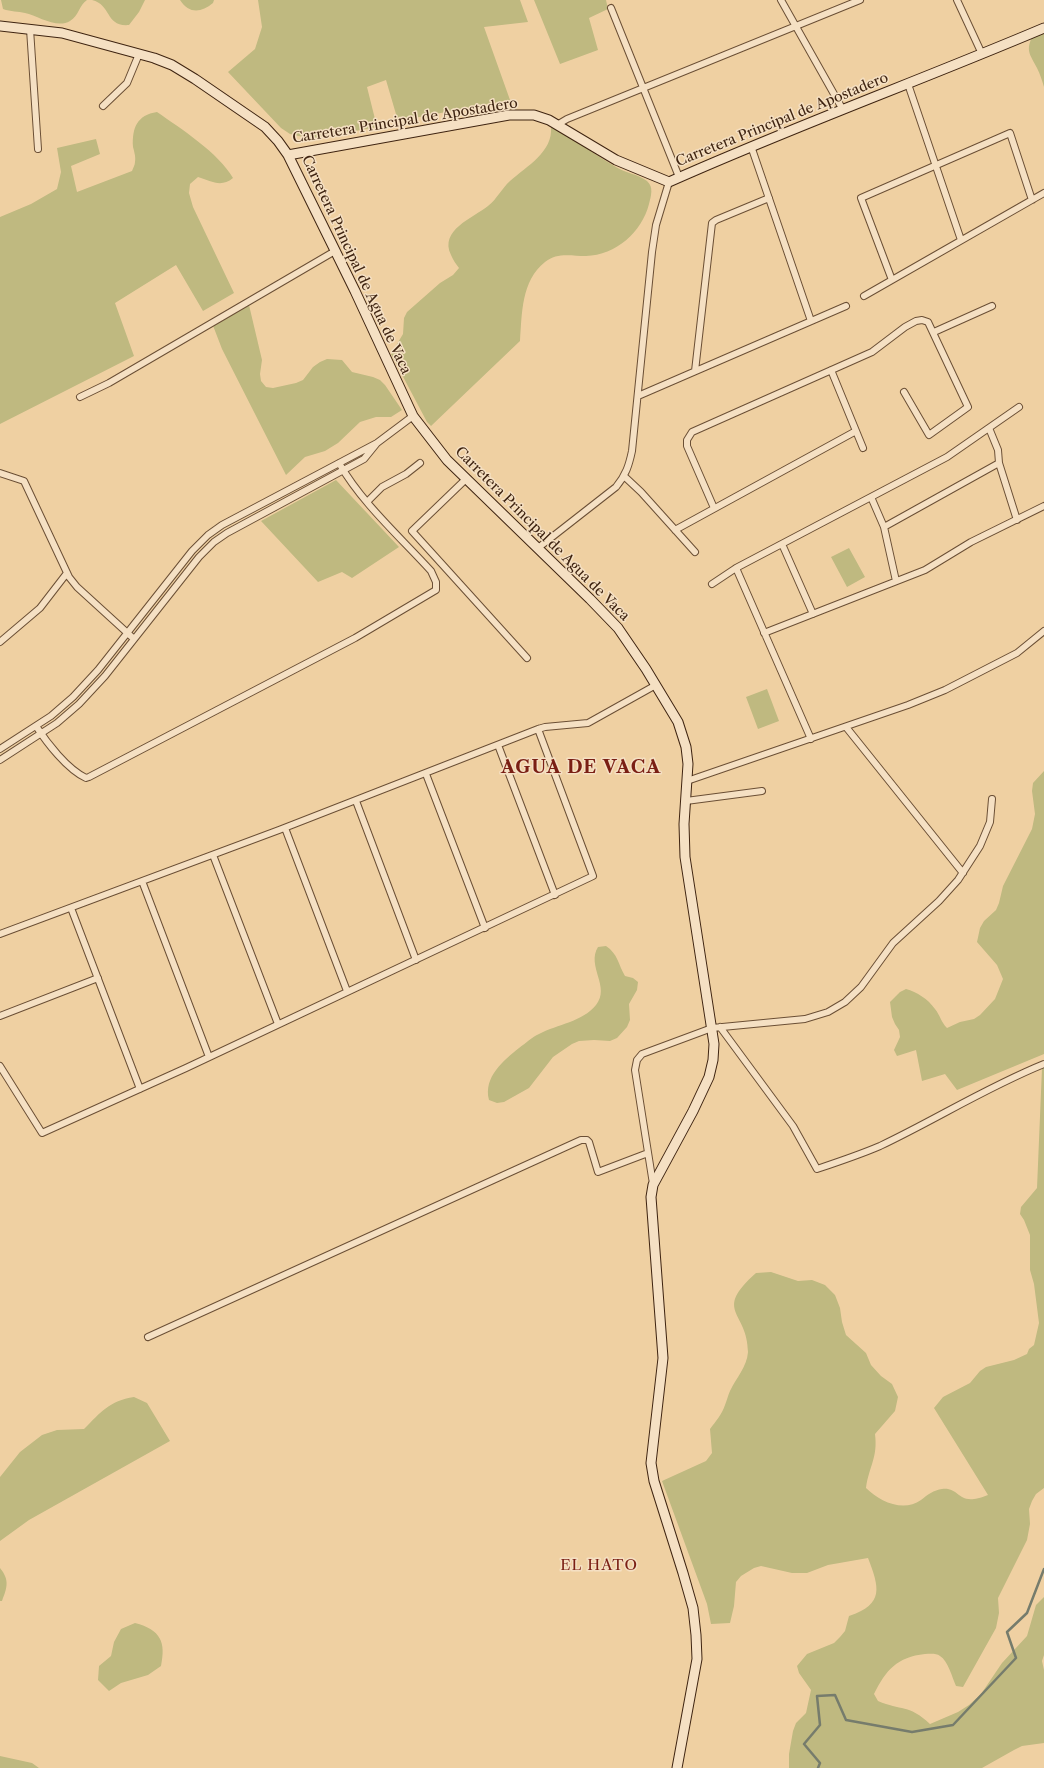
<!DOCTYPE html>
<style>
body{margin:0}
canvas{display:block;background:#efd0a2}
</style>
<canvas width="1044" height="1768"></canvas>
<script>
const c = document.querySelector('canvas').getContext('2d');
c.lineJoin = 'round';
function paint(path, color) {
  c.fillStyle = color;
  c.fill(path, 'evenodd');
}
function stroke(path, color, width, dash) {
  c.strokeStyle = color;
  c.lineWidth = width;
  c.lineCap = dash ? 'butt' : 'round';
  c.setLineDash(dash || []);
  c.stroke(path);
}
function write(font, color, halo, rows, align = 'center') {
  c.font = font + ' "Libre Caslon Text",serif';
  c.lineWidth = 3;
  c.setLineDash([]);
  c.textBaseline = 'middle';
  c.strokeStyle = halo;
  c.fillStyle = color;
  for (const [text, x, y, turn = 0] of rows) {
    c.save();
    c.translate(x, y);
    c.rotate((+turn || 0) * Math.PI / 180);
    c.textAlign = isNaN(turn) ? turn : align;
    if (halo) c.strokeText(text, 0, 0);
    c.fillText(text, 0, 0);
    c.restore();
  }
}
paint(new Path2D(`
 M1 0H87C79 5 79 16 70 21 57 29 38 16 25 13 18 11 11 12 3 9Z
 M92 0H145L139 12 129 25C105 27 112 5 92 0Z
 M180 0H214L213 3C201 13 189 14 180 0Z
 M258 0H520L528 22 484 27 510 100 398 121 386 80 367 87 377 127 312 139 290 134 281 128 228 72 255 49 262 27Z
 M534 0H606L608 9 589 18 598 50 560 64Z
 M1044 31V87C1042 80 1040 74 1037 68 1030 54 1025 51 1033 35Z
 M157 112C180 128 219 153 233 178 221 188 211 181 198 177L190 184 189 193 193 207 234 293 203 311 176 265 115 303 134 356 0 424V217L31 204 57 189 61 172 57 148 96 139 100 154 71 166 77 192 132 171C133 168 135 165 135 162 136 157 134 151 133 147 132 128 137 115 157 112Z
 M556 126C575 140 595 155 616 167 625 173 638 174 647 181 654 187 651 196 649 204 642 232 616 255 586 256 571 256 557 252 545 262 521 281 522 314 520 341L431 426 427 422 391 354 403 334 404 318 407 312 440 283 453 275 459 268C456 264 453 260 451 255 439 230 473 218 488 206 497 199 502 188 510 181 527 166 553 152 551 127Z
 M249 305 262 360 260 374 261 381 266 387 273 388 296 383 303 380 313 367 320 362 327 359 342 360 352 372 373 377 380 380 385 385 402 410 391 417H376L360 422 338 443 325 451 305 457 286 475 222 349 212 323Z
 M336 480 399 547 352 578 342 572 318 582 261 521Z
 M849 548 865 577 847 587 831 557Z
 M767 689 779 721 758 729 746 697Z
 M1044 771V1054L957 1090 945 1074 922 1081 916 1050 897 1056 894 1050 900 1037 899 1030 895 1024 892 1017 890 1002 900 992 906 989C917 992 928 999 935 1009 940 1015 941 1022 947 1028L960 1022 974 1019 980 1015 995 999 1003 979 997 965 977 942 980 928 984 921 996 910 999 903 1003 886 1032 829 1035 814 1032 791 1033 783Z
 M606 946C618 954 618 964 625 976L633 978 638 982 637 990 629 1004 630 1020 627 1027 617 1038 610 1041 594 1040 579 1041 572 1044 553 1057 529 1088 504 1102 497 1103 489 1100C483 1077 504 1060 519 1048 526 1043 532 1037 539 1034 558 1024 582 1022 596 1005 611 987 586 966 598 947Z
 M1042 1068H1044V1488L1036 1494 1032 1501 1029 1509 1030 1524 1027 1540 998 1598 999 1613 996 1628 963 1687 956 1686C952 1677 948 1661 940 1656 936 1653 930 1654 925 1654 897 1657 886 1670 874 1694L878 1701C901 1711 909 1704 930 1724L958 1712 969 1705 981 1694 1002 1663 1027 1636 1036 1605 1044 1597V1655L1042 1661 1044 1670V1743L1022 1746 1014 1750 982 1768H789V1754L793 1731 796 1723 806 1713 811 1690 799 1673 797 1666 807 1654 834 1643 840 1637 845 1631 849 1616C885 1604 879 1587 868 1558L828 1565 807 1573H792L761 1566 754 1568 741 1576 736 1582 734 1606 730 1623 711 1624 707 1604 662 1481 706 1461 712 1453 710 1429C716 1421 722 1414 725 1405 727 1400 728 1395 730 1391 736 1378 747 1367 748 1352 748 1311 712 1312 756 1273L771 1272 798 1281 812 1280 825 1285 835 1295 840 1308 842 1322 846 1335 866 1353 871 1365 881 1376 892 1384 898 1397 895 1411 875 1434C878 1458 869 1466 866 1488 879 1501 903 1513 921 1500 927 1495 934 1490 942 1489 962 1487 956 1508 988 1495L934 1408 943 1397 970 1383 980 1371 986 1367 1014 1360 1027 1354 1029 1349 1034 1345 1039 1323 1034 1284 1030 1270V1235L1024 1220 1020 1214 1021 1207 1037 1188Z
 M134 1397 147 1403 170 1441 29 1520 0 1541V1477L20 1452 42 1435 57 1430 84 1429C101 1412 109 1401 134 1397Z
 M0 1568C10 1580 7 1588 2 1601H0Z
 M135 1623C161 1630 166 1642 161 1666L148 1675 121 1683 109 1691 98 1680 99 1666 111 1656 114 1642 121 1629Z
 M0 1756 32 1763 39 1768H0Z`), '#bfb980');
stroke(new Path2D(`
 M818 1768 820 1763 804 1744 820 1725 817 1696 835 1695 846 1720 912 1732 953 1725 1016 1658 1007 1632 1027 1613 1044 1569`), '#767c6c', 2.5);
const street = new Path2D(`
 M781 0 843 110
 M957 0 982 54
 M611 8 679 177
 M30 29 38 149
 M908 84 961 240
 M103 106 127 83 139 54
 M557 125 567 119 860 0
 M751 146 811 321
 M892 280 861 198 1010 133 1032 200
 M864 296 1044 193
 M934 332 992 306
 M831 370 863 448
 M695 371 712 223 716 220 769 198
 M638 396 846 306
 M80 397 109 383 335 251
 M989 428 998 450 999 463 1017 520
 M0 473 24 481 69 577 77 587 134 639
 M625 477 641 492 695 552
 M466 479 412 531 527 658
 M871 497 884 527 896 581
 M367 502 382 487 406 474 420 463
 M714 508 687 446V440L692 432 872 352 905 327 916 321 922 320 928 322 968 407 929 435 904 392
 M884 527 999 463
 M675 530 856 431
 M782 544 813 614
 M538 548 616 487C626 475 629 465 632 451L652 252 656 225 669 182
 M736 568 811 739
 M712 584 736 568 947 457 1019 407
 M764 633 925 570 971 542 1044 506
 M0 642 40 608 67 573
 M36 726C47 743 67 769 86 778L89 777 355 638 436 590V582L431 571C400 537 361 502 339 463
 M846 727 963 873
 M498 745 555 895
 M0 749 51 716 73 697 98 670 192 551 208 535 222 525 377 443 413 416
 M0 760 57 723 79 704 105 676 199 557 214 542 227 533 364 459 377 443
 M426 774 485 928
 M687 781 908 705 945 690 1017 653 1044 631
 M356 801 416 960
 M686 801 762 791
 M285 828 347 991
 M213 855 278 1024
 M142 881 209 1057
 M71 908 140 1089
 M0 934 279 830 538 729 545 727 588 723 656 685
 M0 1016 98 978
 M720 1027 793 1126 817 1169C838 1162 859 1155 880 1146 935 1120 987 1087 1044 1064
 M0 1066 42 1133 186 1068 593 876 538 729
 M653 1184 635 1070 637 1060 642 1054 712 1028 805 1019 828 1012 845 1002 861 987 893 943 939 901 958 880 980 846 990 822 992 799
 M148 1337 581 1140H587L589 1142 598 1172 648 1153`);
const secondary = new Path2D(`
 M0 26 62 33 154 58 172 65 195 79 265 127 278 141 288 155 355 291 413 416 447 460 590 599 618 628 646 669 678 722 686 747 688 764 684 824 685 857 714 1044 713 1060 709 1077 693 1111 653 1185 651 1197 663 1358 651 1463 654 1481 683 1573 693 1608 696 1635 697 1659 677 1768
 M288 155 509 115H534L549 120 616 160 669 182C792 127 919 81 1044 28`);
stroke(street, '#6b4f35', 8);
stroke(secondary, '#3f2411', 11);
stroke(street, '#f5e0c3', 6);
stroke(secondary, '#f5e0c3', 9);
write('14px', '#3f2411', '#f5e0c3', [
 ["Carretera Principal de Apostadero",782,120,-22],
 ["Carretera Principal de Apostadero",405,121,-9],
 ["Carretera Principal de Agua de Vaca",356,265,65],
 ["Carretera Principal de Agua de Vaca",542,534,45]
]);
c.letterSpacing = '1px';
write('15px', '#7a1f14', '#f5e0c3', [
 ["EL HATO",599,1566]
]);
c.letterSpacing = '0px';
c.letterSpacing = '1px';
write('bold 18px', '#7a1f14', '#f5e0c3', [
 ["AGUA DE VACA",581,768]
]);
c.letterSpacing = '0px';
</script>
